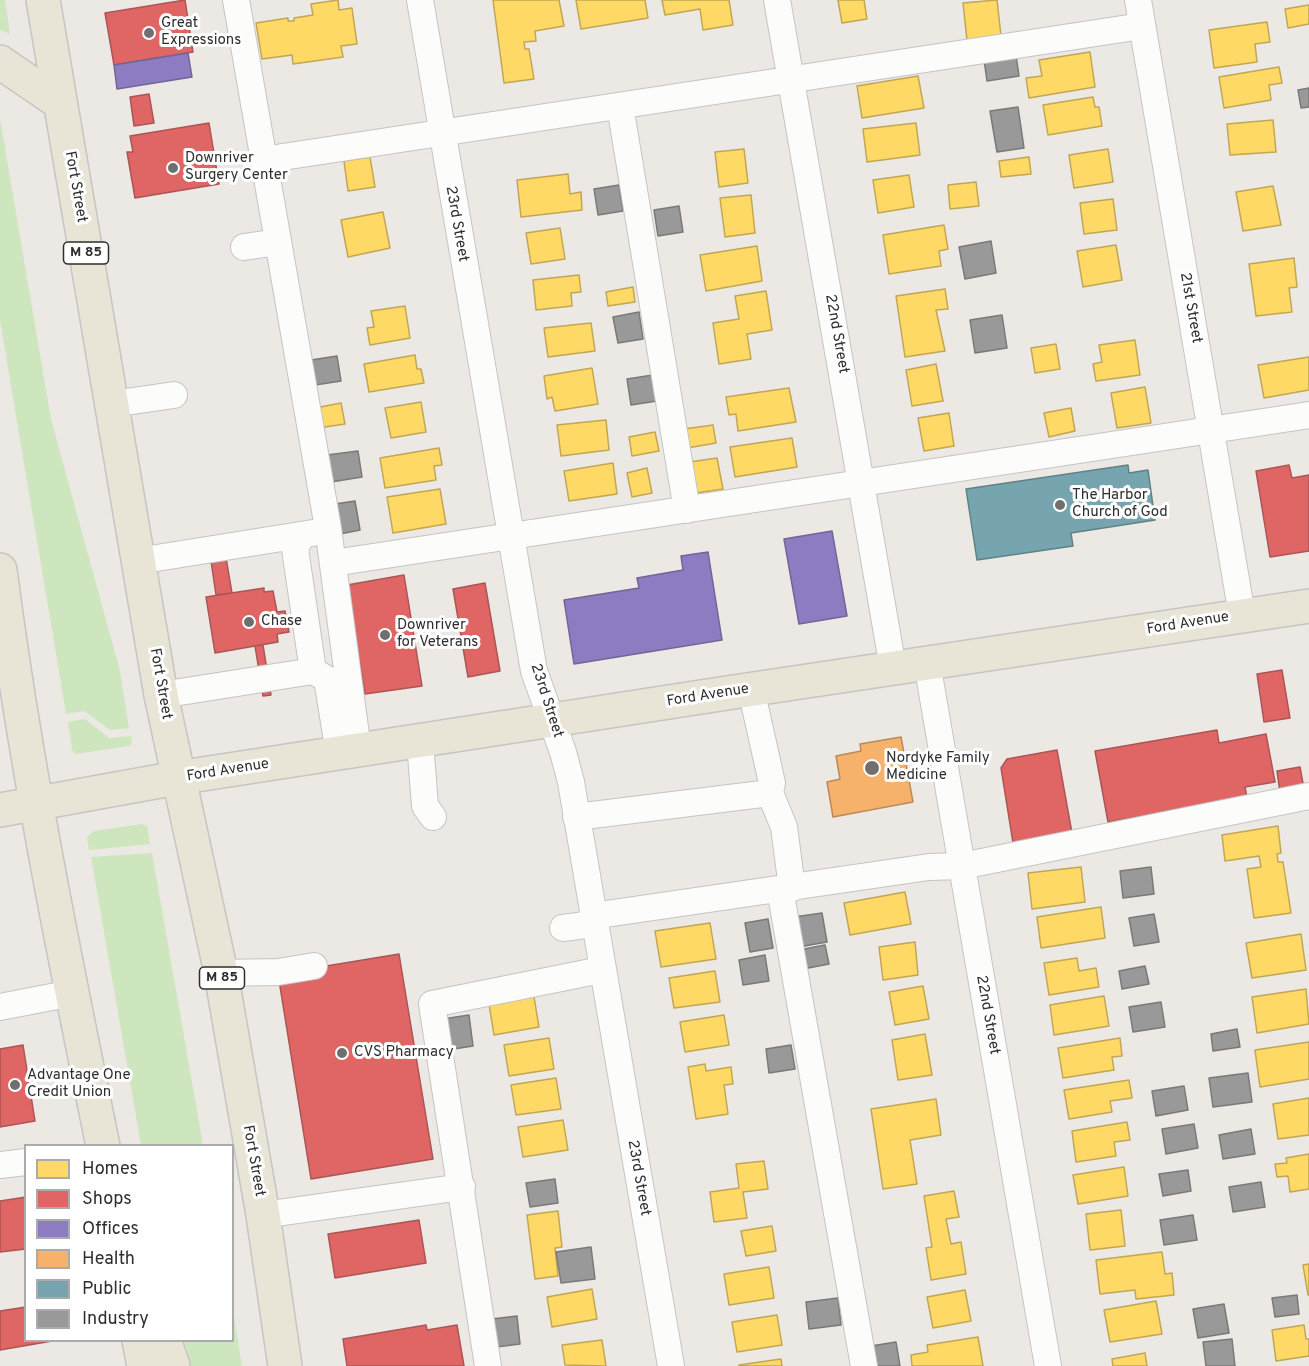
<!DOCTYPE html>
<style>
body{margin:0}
#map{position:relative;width:1309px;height:1366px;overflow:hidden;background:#ece8e4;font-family:Overpass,sans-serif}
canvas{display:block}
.legend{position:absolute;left:24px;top:1144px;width:210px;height:198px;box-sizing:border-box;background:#fff;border:2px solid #ababab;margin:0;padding:8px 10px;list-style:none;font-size:18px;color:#2e2e2e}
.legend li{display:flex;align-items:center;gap:12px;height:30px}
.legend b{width:30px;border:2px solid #ababab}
</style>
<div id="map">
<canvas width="1309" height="1366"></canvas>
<ul class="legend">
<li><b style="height:16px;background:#ffd966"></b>Homes</li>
<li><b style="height:16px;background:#e06666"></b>Shops</li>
<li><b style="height:16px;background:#8e7cc3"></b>Offices</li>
<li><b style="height:16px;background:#f6b26b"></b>Health</li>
<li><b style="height:16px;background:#76a5af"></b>Public</li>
<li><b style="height:16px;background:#999"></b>Industry</li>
</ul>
</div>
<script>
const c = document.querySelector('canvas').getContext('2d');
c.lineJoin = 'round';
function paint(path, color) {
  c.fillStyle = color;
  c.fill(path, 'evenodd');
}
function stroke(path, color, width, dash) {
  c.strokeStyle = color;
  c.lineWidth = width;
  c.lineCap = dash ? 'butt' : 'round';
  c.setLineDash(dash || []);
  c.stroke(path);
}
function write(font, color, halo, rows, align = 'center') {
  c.font = font + ' Overpass,sans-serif';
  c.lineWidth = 6;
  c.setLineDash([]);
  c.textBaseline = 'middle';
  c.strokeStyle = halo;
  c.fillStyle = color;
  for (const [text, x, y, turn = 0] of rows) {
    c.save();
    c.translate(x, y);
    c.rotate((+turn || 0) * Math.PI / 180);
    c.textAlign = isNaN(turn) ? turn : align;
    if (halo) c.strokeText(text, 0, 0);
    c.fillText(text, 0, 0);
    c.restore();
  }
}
paint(new Path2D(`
 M0 0H5L10 34 0 30Z
 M0 119 51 419 120 671 129 728 110 730 84 711 66 714 0 320Z
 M85 719 109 738 131 736 132 743 129 746 76 754 72 750 68 722Z
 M142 824 147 826 150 844 89 850 87 837 94 831Z
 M152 853 203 1145H141L91 857Z
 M233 1310 242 1366H191L184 1341 232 1340Z`), '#cee6be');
const homes = new Path2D(`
 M338 0 339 10 352 8 357 44 341 46 343 57 293 64 292 55 262 59 256 23 288 18V21H294V18L313 15 311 4Z
 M493 0H559L564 26 535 31 536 41 524 42 525 49H529L534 79 504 83Z
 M576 0H645L648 18 581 29Z
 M662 0H729L733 25 703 30 700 9 665 15Z
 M838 0H864L867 19 842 23Z
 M997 0 1001 36 967 40 963 3Z
 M1309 5V24L1288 28 1285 9Z
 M1267 22 1270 42 1255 44 1257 62 1214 68 1209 30Z
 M1090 52 1095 87 1029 98 1026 78 1042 76 1039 60Z
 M1279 67 1282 83 1269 85 1271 100 1224 108 1219 77Z
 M918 76 924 108 862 118 857 86Z
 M1093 97 1095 107H1099L1102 126 1048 135 1043 105Z
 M1273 120 1276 152 1230 155 1227 124Z
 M916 123 920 155 867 162 863 129Z
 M744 149 748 183 719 187 715 152Z
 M1108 149 1113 182 1074 188 1069 155Z
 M370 157 375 187 348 191 344 161Z
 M1029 157 1031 174 1001 177 999 161Z
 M568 174 570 194 581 192 582 210 521 217 517 180Z
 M909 175 914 207 878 213 873 180Z
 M976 182 979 206 950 209 948 185Z
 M1273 186 1281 225 1243 231 1236 192Z
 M751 195 755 233 725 237 720 198Z
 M1113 199 1117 230 1084 234 1080 203Z
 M383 212 390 248 348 257 341 220Z
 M944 225 948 249 939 251 941 266 889 274 883 235Z
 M560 228 565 259 531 264 526 233Z
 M1116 245 1122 280 1083 287 1077 251Z
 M757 246 762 281 706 291 700 255Z
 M1294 258 1297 287 1289 288 1292 312 1256 316 1249 264Z
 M579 275 581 292 571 293 572 306 536 310 533 280Z
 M633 287 635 302 608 306 606 292Z
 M945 289 948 309 936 310 945 351 905 357 896 296Z
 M766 291 772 330 747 334 751 359 719 364 713 323 739 319 735 296Z
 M405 306 410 338 370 345 367 328 374 327 371 311Z
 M591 323 595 351 548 357 544 328Z
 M1135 340 1140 375 1096 381 1093 364 1102 362 1099 345Z
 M1056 344 1060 369 1035 373 1031 348Z
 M415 355 417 369H421L424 383 369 392 364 364Z
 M1309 357V390L1264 398 1258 365Z
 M936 364 943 401 912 406 906 370Z
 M592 368 598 404 555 411 552 397 547 399 544 376Z
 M1145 387 1151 423 1117 428 1111 393Z
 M789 388 796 422 738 431 736 414 729 415 726 397Z
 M421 402 426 432 391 438 385 408Z
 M341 403 345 424 318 428 315 408Z
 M1071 408 1075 431 1049 437 1044 413Z
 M949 413 954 446 924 451 918 418Z
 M606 420 609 450 561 456 557 425Z
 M713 425 716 443 687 448 684 429Z
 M655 432 659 451 632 456 629 437Z
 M792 438 797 467 735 477 730 447Z
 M439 448 442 465 434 466 436 480 385 488 380 458Z
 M717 458 723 489 696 493 690 462Z
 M613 463 617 494 569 501 564 471Z
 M647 468 652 493 632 497 627 473Z
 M440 489 446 524 393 533 387 497Z
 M1278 826 1281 853 1277 854 1278 862H1283L1291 913 1254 918 1247 869 1261 867 1259 856 1225 861 1222 835Z
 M1081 867 1085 902 1032 909 1028 873Z
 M905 892 911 924 850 935 844 903Z
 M1101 907 1105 938 1041 948 1037 917Z
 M710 923 716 959 661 967 655 931Z
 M1301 934 1306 970 1252 978 1246 943Z
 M915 942 918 975 883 980 879 947Z
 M1077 958 1079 971 1096 968 1099 987 1049 995 1044 963Z
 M715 971 720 1002 674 1008 669 978Z
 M923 986 929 1019 895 1025 889 992Z
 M1306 989 1309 1024 1257 1033 1252 997Z
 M1104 996 1109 1026 1054 1035 1050 1005Z
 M534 997 539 1027 494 1035 489 1004Z
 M724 1015 729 1045 685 1052 680 1022Z
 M925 1034 932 1075 898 1080 892 1040Z
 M549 1038 554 1069 509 1076 504 1045Z
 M1120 1038 1122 1056 1112 1057 1114 1070 1063 1078 1058 1048Z
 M1309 1042V1079L1260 1087 1255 1050Z
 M705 1064 706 1071 731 1067 733 1084 724 1085 728 1114 696 1119 688 1067Z
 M556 1078 561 1109 516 1115 511 1085Z
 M1129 1080 1132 1098 1110 1101 1112 1112 1069 1119 1064 1090Z
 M1309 1098V1135L1278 1139 1273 1104Z
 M936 1099 941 1135 910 1140 917 1184 883 1189 871 1109Z
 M563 1120 568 1150 523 1157 518 1127Z
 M1127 1122 1130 1140 1114 1142 1116 1156 1076 1162 1072 1131Z
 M1309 1154V1189L1290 1192 1288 1176 1277 1177 1275 1164 1287 1163 1286 1158Z
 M764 1161 768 1189 743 1192 747 1218 714 1222 710 1192 739 1188 736 1164Z
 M1124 1167 1128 1196 1078 1204 1073 1175Z
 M954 1191 959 1217 946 1219 951 1244 961 1242 966 1274 931 1280 926 1248 932 1247 924 1196Z
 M1121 1210 1125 1246 1090 1250 1086 1214Z
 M558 1211 562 1247 555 1248 558 1276 535 1279 527 1215Z
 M772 1226 776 1251 746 1256 741 1231Z
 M1162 1252 1165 1274 1172 1273 1174 1295 1136 1299 1135 1290 1100 1294 1096 1260Z
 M1309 1264V1295H1308L1303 1265Z
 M769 1267 774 1298 729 1305 724 1274Z
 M592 1289 597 1319 552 1327 547 1297Z
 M965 1290 971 1321 933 1328 927 1297Z
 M1156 1301 1162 1334 1110 1342 1104 1310Z
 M777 1315 782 1345 737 1352 732 1322Z
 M1304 1325 1306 1339H1309V1356L1276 1361 1272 1330Z
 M978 1337 983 1366H912L911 1355 928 1352 927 1345Z
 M602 1340 606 1366 565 1365 562 1345Z
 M1145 1353 1147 1366H1113L1112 1359Z
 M781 1359 782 1366H739V1365Z`);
paint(homes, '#ffd966');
stroke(homes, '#c0a655', 1.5);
const shops = new Path2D(`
 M185 0 193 52 114 65 105 13Z
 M149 94 154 123 134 126 130 97Z
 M209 123 219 184 135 198 127 152H133L130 136Z
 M1289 465 1292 478 1309 475V551L1270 557 1256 471Z
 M226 558 232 593 216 595 211 561Z
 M404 575 422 686 365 694 347 585Z
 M485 583 500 671 468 677 453 589Z
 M264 588V592L273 591 277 612 285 611 289 632 277 634 278 642 215 653 206 597Z
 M263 645 271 695 263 696 255 646Z
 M1282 670 1290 718 1264 722 1257 674Z
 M1217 730 1219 743 1266 734 1275 782 1245 787 1247 798 1108 822 1095 751Z
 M1057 750 1072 833 1013 843 1001 768 1007 759Z
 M1300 767 1304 789 1280 793 1277 771Z
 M399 954 433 1159 311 1179 278 974Z
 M23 1045 35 1121 0 1127V1049Z
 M26 1197V1249L0 1252V1201Z
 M419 1220 426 1263 335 1278 328 1234Z
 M26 1307V1340H58L0 1350V1311Z
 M426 1325 427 1330 457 1325 464 1366H347L343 1339Z`);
paint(shops, '#e06666');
stroke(shops, '#ab5555', 1.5);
const offices = new Path2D(`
 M188 53 192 77 117 89 114 65Z
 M832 531 847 616 799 624 784 539Z
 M708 552 722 640 574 664 564 600 639 588 637 578 683 570 681 556Z`);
paint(offices, '#8e7cc3');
stroke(offices, '#716596', 1.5);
const health = new Path2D(`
 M901 737 913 802 833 817 827 782 840 779 836 756 861 751 860 744Z`);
paint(health, '#f6b26b');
stroke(health, '#ba8a59', 1.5);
const public = new Path2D(`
 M1128 465 1129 473 1148 470 1155 520 1071 533 1073 546 977 560 966 489Z`);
paint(public, '#76a5af');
stroke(public, '#608188', 1.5);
const industry = new Path2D(`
 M1016 55 1019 76 987 81 984 60Z
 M1309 88V107L1301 108 1298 90Z
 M1018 107 1024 148 997 152 990 111Z
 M619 185 623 211 598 215 594 189Z
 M679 206 683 232 658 236 654 210Z
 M991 241 996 273 965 279 959 247Z
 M639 312 643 339 618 343 613 317Z
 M1002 315 1007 348 975 353 970 320Z
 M337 356 341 381 315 385 311 360Z
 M653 375 657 401 631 405 627 379Z
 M358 451 362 477 331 482 327 455Z
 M355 501 360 530 340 534 335 504Z
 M1151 867 1154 894 1123 898 1120 871Z
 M822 913 827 942 799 947 794 917Z
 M1154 914 1159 942 1134 946 1129 918Z
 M768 919 773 948 750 952 745 923Z
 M825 945 829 964 803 969 799 950Z
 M765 955 769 981 743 985 739 960Z
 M1145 966 1149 984 1122 989 1119 971Z
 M1161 1002 1165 1027 1133 1032 1129 1007Z
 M469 1015 473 1046 447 1050 443 1019Z
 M1237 1029 1240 1047 1213 1051 1211 1034Z
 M791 1045 795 1069 769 1073 766 1049Z
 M1248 1073 1252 1102 1213 1107 1209 1078Z
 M1184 1086 1188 1110 1156 1116 1152 1091Z
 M1194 1124 1198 1148 1166 1154 1162 1129Z
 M1251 1129 1255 1154 1223 1159 1219 1135Z
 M1188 1170 1191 1191 1163 1196 1159 1174Z
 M555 1179 558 1203 530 1207 526 1183Z
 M1261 1182 1265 1207 1233 1212 1229 1187Z
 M1193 1215 1197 1240 1164 1245 1160 1220Z
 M591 1247 595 1279 561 1283 556 1252Z
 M1297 1295 1299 1314 1275 1317 1272 1298Z
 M838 1298 841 1325 809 1329 806 1302Z
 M1224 1304 1229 1333 1198 1338 1193 1309Z
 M517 1316 520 1344 496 1347 492 1319Z
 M1232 1339 1235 1366H1206L1203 1342Z
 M896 1342 900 1366H874L871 1346Z`);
paint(industry, '#999');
stroke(industry, '#797979', 1.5);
const minor = new Path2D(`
 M236 0 328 528 358 750
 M420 0 534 671 563 752 571 782 671 1366
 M777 0 893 668
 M1138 0 1242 615
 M620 106 687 510
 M263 160 1142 26
 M244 247 278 242
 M112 404 174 395
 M138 561 313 533
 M333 563 1309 415
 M927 663 1048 1366
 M313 671 327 679 339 753
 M161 695 313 671 295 549 301 536
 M420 742 425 806 433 817
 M770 793 784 827 792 888
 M576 817 770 793 772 783 751 689
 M780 889 864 1366
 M592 916 929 867 962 866 1309 796
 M563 928 593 924
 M221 973 278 972 314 966
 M0 1007 72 993
 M0 1165 26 1162
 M263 1215 462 1187
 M488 1366 432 1004 601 970`);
const major = new Path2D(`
 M43 0 161 695 221 973 263 1215 285 1366
 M0 62 60 103
 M0 570C25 763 64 955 103 1146
 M0 810 177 778 727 693 1309 606
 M139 1340 144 1366
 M164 1340 173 1366`);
stroke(minor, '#c5c4c5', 28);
stroke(major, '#c6c5c4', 36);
stroke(minor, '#fcfcfb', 26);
stroke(major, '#e8e4d6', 33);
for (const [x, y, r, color] of [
 [149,33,6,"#706f6e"],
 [173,168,6,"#706f6e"],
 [1060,505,6,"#706f6e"],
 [249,622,6,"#706f6e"],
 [385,635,6,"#706f6e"],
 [872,768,8,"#706f6e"],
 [342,1053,6,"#706f6e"],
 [15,1085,6,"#706f6e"]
]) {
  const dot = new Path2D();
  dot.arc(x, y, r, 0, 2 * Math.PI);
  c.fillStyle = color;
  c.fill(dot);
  stroke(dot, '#fff', 2);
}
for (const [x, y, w] of [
 [86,253,45],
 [222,978,45]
]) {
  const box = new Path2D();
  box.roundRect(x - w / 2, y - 11, w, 22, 4.5);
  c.fillStyle = '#fff';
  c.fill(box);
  stroke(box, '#2e2e2e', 1.5);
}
write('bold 14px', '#2e2e2e', null, [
 ["M 85",86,253],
 ["M 85",222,978]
]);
write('15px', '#2e2e2e', '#fff', [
 ["Great",161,24],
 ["Expressions",161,41],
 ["Downriver",185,159],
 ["Surgery Center",185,176],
 ["The Harbor",1072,496],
 ["Church of God",1072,513],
 ["Chase",261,622],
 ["Downriver",397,626],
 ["for Veterans",397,643],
 ["Nordyke Family",886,759],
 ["Medicine",886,776],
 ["CVS Pharmacy",354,1053],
 ["Advantage One",27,1076],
 ["Credit Union",27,1093]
], 'left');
write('15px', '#2e2e2e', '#fff', [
 ["Fort Street",75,187,80],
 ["23rd Street",456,224,80],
 ["21st Street",1190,308,80],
 ["22nd Street",836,334,80],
 ["Ford Avenue",1188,624,-9],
 ["Fort Street",160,684,80],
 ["Ford Avenue",708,696,-9],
 ["23rd Street",546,701,72],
 ["Ford Avenue",228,771,-9],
 ["22nd Street",987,1015,80],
 ["Fort Street",253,1161,80],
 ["23rd Street",638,1178,80]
]);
</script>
